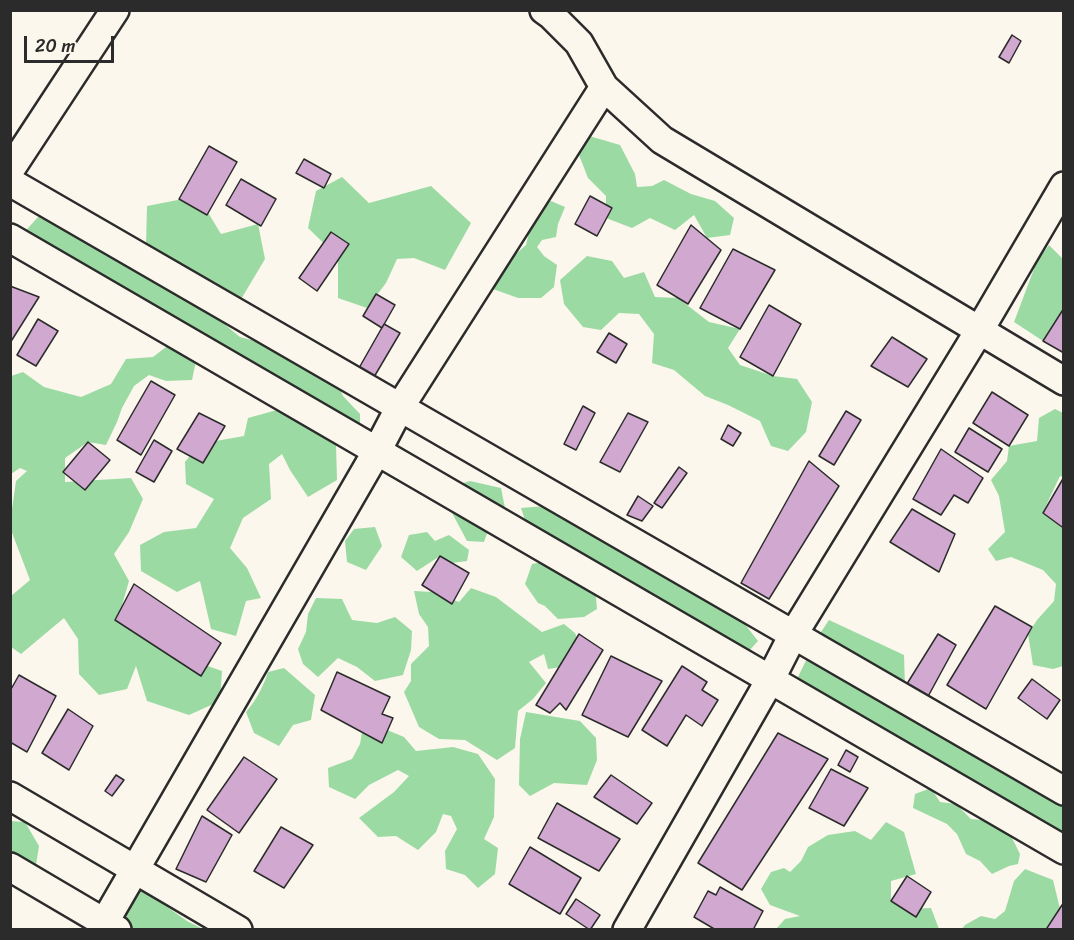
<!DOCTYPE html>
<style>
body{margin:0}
#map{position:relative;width:1074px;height:940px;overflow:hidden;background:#fbf7ec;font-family:Sriracha,sans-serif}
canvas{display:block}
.frame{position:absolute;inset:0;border:12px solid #2b2b2b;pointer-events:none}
.scale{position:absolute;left:24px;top:36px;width:90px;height:27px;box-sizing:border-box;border:3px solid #2b2b2b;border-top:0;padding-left:8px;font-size:18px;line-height:21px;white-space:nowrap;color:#2b2b2b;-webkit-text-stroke:4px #fbf7ec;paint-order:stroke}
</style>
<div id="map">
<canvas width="1074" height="940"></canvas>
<div class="frame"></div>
<div class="scale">20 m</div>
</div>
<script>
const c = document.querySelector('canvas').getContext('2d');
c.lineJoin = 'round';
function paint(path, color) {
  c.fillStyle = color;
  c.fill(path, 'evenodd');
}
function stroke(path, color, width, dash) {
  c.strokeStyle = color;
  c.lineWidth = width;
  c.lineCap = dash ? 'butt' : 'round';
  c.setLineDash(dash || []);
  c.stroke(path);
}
paint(new Path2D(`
 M586 135 620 145 635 174 637 187 652 186 664 180 691 194 715 201 734 218 730 235 707 238 694 215 675 230 650 218 632 228 606 218V196L588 178 579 155Z
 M342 177 369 203 431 186 471 223 445 270 414 258 397 259 386 283 367 308 338 298V257L308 228 316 191Z
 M198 196 221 234 258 224 265 259 234 311 180 280 146 245 147 206Z
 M551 201 565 207 558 224 556 237 542 240 537 247 544 256 557 265 554 287 541 298H518L493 289 492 272 508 261 526 245 531 224 539 210Z
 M58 209 182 289 240 337 281 348 333 375 343 396 360 414V428L301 410 307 427 336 445 337 480 308 497 290 470 282 454 269 464 271 499 243 518 230 548 247 568 261 598 246 601 236 636 211 629 200 581 177 592 141 571 140 545 164 532 196 528 214 499 186 484 185 462 199 444 244 436 248 418 277 410 300 409 20 237 38 217Z
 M1049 245 1063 259V326L1043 341 1014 322 1037 261Z
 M587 256 612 261 624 278 644 272 655 297 678 298 709 322 740 329 728 348 740 365 773 376 797 379 812 402 806 432 788 451 771 446 760 421 728 405 705 396 674 370 652 363 654 334 639 314 619 313 601 330 583 327 564 304 560 280Z
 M170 344 196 361 192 380 166 381 149 375 134 386 122 408 117 422 106 445 88 442 65 458V482L131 478 143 499 129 532 114 554 129 581 120 612 135 633 179 656 222 671 220 701 189 715 147 701 136 666 127 689 99 695 79 674 78 639 64 618 21 654 11 647V596L30 580 11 530V516L16 481 27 471 20 468 11 474V376L23 372 44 387 81 397 111 384 126 359 153 357Z
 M1055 409 1063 413V477L1060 476 1043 512 1063 529V666L1053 669 1033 665 1028 634 1037 620 1054 601 1056 584 1043 570 1011 557 996 561 988 549 1005 532 999 496 991 480 1007 461 1009 446 1037 441 1039 418Z
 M470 481 501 488 505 508 493 516 484 542 467 541 451 511 453 486Z
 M556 505 596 520 610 545 647 555 737 614 758 641 749 651 739 645 722 646 528 529 521 508Z
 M375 527 382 546 366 570 347 562 345 541 354 529Z
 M427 532 435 541 449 535 469 550 467 561 452 563 440 556 417 571 401 557 409 535Z
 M544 562 595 586 597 609 584 617 558 619 545 606 538 603 525 584 532 564Z
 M471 588 496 597 542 632 564 624 575 633 582 650 568 666 548 669 544 654 529 662 546 683 533 699 518 711 515 748 497 760 465 740 439 739 419 727 404 692 411 681V664L429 646 428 627 419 614 414 591 433 592 459 602Z
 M316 598 342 599 352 620 377 623 395 617 412 631 411 650 403 675 375 681 357 667 338 658 318 677 303 664 298 649 306 632 308 614Z
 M829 620 904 655 905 687 1063 801V833L1053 829 796 681 817 638Z
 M284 668 315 695 311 720 293 725 279 746 254 733 246 712C257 699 263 687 268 672Z
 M526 712 580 721 596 738 597 760 587 785 554 783 530 796 519 785 520 739Z
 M380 727 404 737 416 751 453 747 478 754 495 779 494 817 484 839 498 848 495 874 478 888 465 875 446 869 445 851 457 829 451 816 443 814 436 832 418 850 396 836 378 837 359 818 394 792 409 776 398 770 369 785 355 799 329 787 328 768 352 759 360 744 362 732Z
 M931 788 940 802 956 804 971 819 992 821 1009 832 1020 854 1018 864 1009 866 992 874 980 861 966 854 957 834 947 824 913 808 915 794Z
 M10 821 25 822 39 846 36 865 16 863 11 861Z
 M886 822 904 832 916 874 891 881V901L903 909 931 908 939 929H776L785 919 800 916 770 905 761 889 771 872 784 868 790 872 801 861 808 847 828 835 855 831 871 840Z
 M1025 869 1053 880 1062 917 1051 929 961 930 965 925 981 916 995 919 1005 911 1014 881Z
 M142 889 187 921 203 929H134L128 927 123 904Z`), '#9cdaa3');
const building = new Path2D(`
 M1012 35 1021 41 1009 63 999 57Z
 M209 146 237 162 207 215 179 199Z
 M304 159 331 174 324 188 296 173Z
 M241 179 276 199 261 226 226 205Z
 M590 196 612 208 597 236 575 224Z
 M691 225 721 250 688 304 657 285Z
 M331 232 349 244 317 291 299 278Z
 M733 249 775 270 740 329 700 308Z
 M10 286 39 297 10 343Z
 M376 294 395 305 382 328 363 316Z
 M769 305 801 324 773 376 740 357Z
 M1064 308V353L1043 341Z
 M38 319 58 331 36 366 17 355Z
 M384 324 400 333 374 377 359 368Z
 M609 333 627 344 616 363 597 352Z
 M892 337 927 359 908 387 871 366Z
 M151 381 175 395 141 455 117 440Z
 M992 392 1028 415 1009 446 973 423Z
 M583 406 595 413 576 450 564 444Z
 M846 411 861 420 834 465 819 456Z
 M199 413 225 426 203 463 177 449Z
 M628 413 648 422 620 472 600 462Z
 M728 425 741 433 733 446 721 439Z
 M969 428 1002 449 988 472 955 452Z
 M154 440 172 451 154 482 136 472Z
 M88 442 110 460 85 490 63 472Z
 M941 449 983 478 968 503 954 495 941 515 913 499Z
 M809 461 839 486 769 599 741 583Z
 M679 467 687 473 662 508 654 503Z
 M1064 477V525L1062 527 1043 513Z
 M638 496 653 506 642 521 627 515Z
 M912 509 955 534 939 572 890 542Z
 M440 556 469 573 452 604 422 585Z
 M134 584 221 643 201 676 115 620Z
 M995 606 1032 627 986 709 947 685Z
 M579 634 603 650 566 710 560 703 550 713 536 705Z
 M938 634 956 645 925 702 905 687Z
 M611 656 662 681 628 737 582 715Z
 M682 666 707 682 702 690 718 700 702 726 686 715 667 746 642 730Z
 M337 672 390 697 382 714 393 718 382 743 321 710Z
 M19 675 56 696 27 752 10 742V691Z
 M1032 679 1060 700 1047 719 1018 698Z
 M68 709 93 726 69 770 42 753Z
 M778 733 828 759 742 890 698 863Z
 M846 750 858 757 850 772 838 765Z
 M244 757 277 779 239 833 207 810Z
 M831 769 868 788 844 826 809 808Z
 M116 775 124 780 112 796 105 791Z
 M611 775 652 803 637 824 594 797Z
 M557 803 620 839 599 871 538 838Z
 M202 816 232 835 206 882 176 869Z
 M281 827 313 845 284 888 254 871Z
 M530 847 581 878 560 914 509 884Z
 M907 876 931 892 916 917 891 901Z
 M720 887 763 911 753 930H716L694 917 708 891 716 895Z
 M576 899 600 915 590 930 566 914Z
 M1064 902V930H1049L1047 928Z`);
paint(building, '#d1a9d0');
stroke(building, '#2b2b2b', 1.5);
const minor = new Path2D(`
 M544 10 551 15 579 43 604 87 662 140 1064 381
 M10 170 115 10
 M10 182 1064 791
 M10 238 1064 850
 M10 796 238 930
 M10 867 117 930
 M100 930 377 451 400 407 604 87
 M627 930 770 680 793 635 979 331 1064 186`);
stroke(minor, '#2b2b2b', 32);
stroke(minor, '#fbf7ec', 27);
</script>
